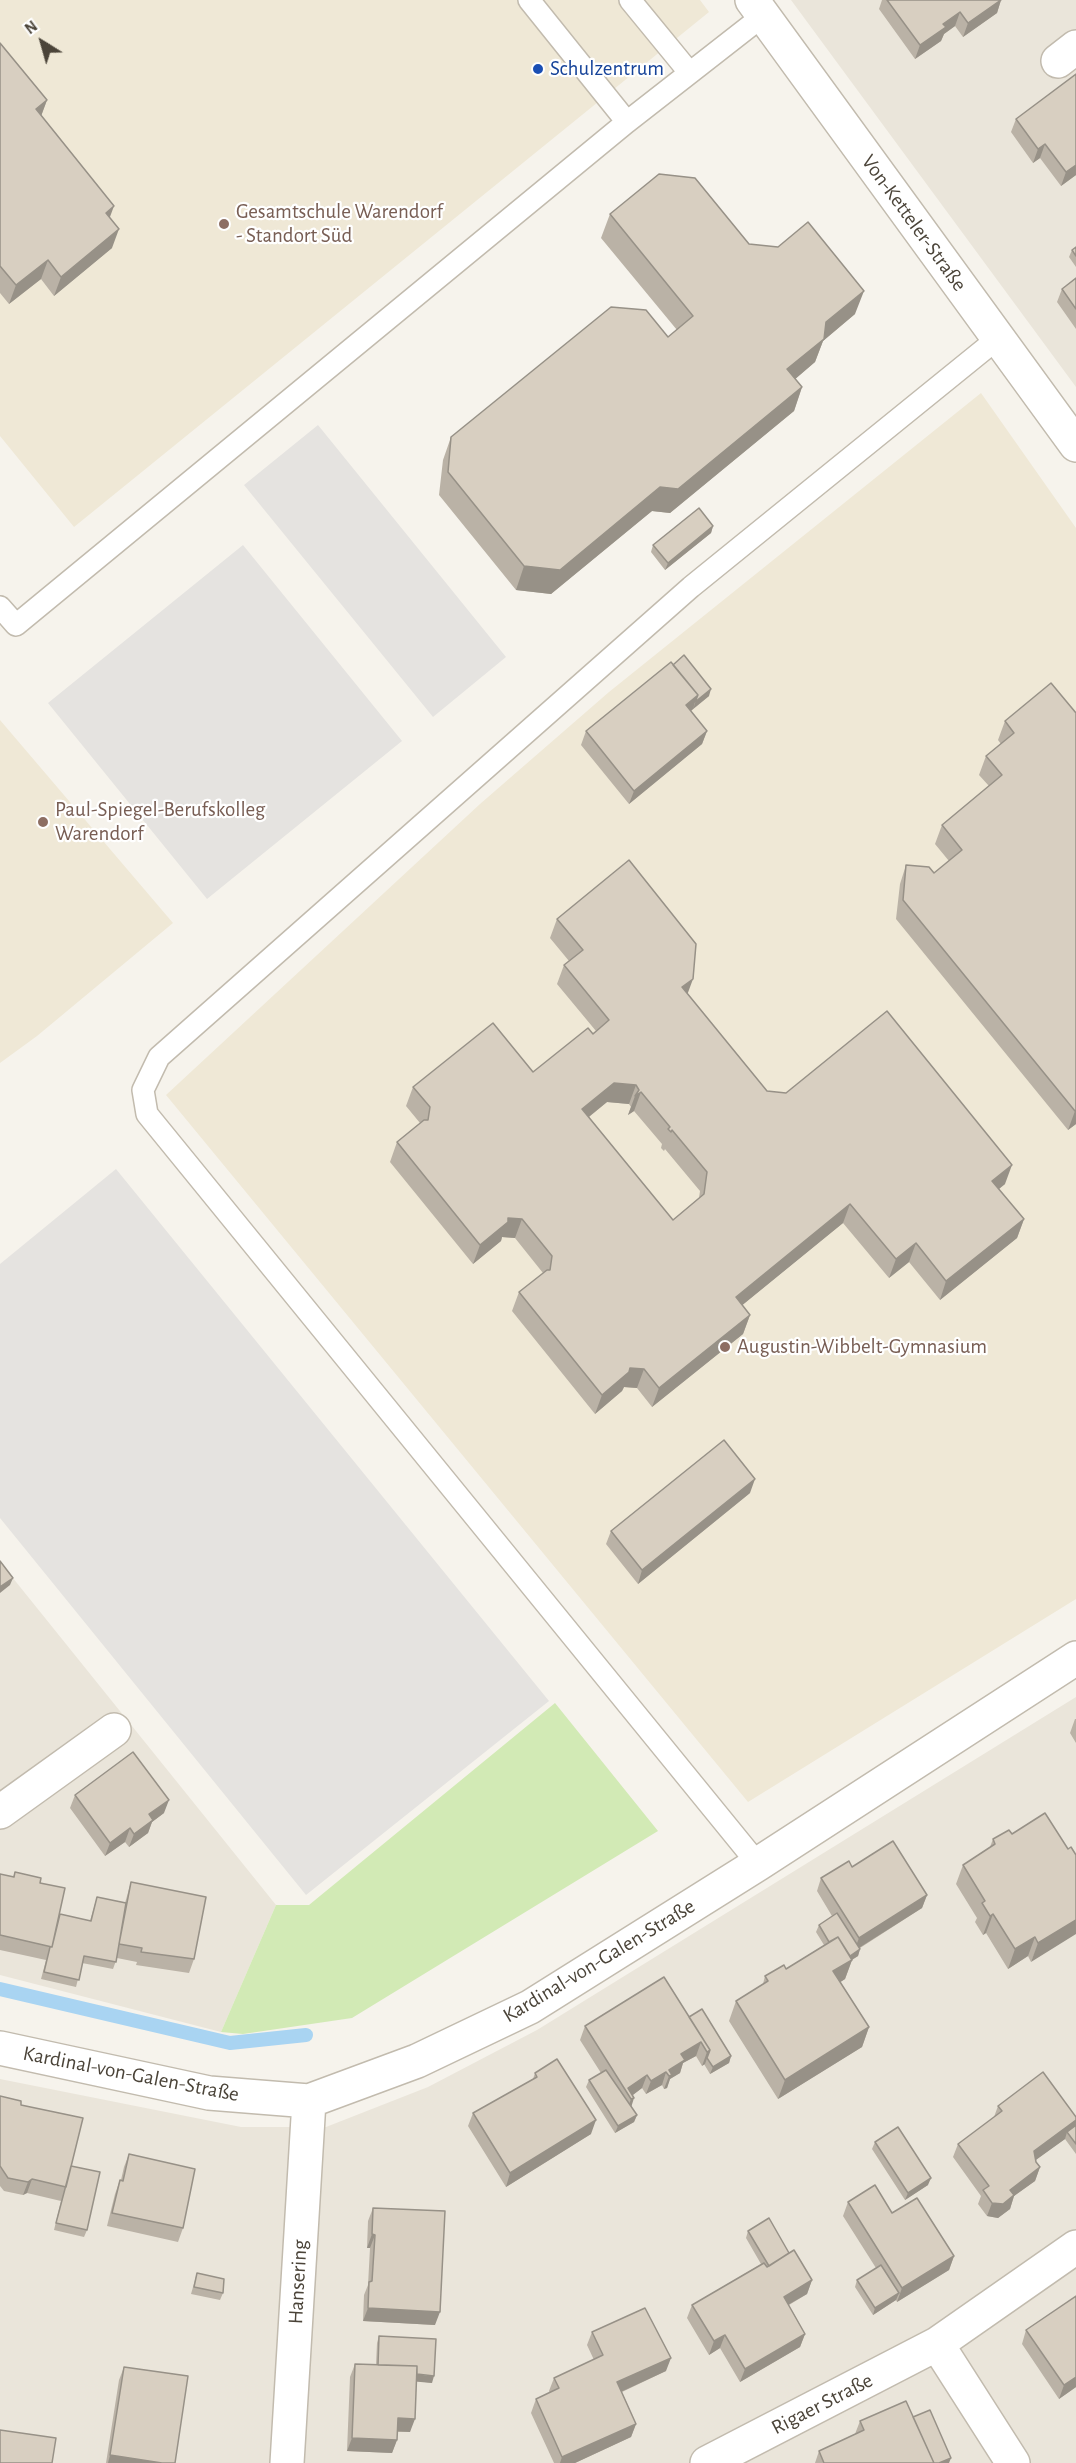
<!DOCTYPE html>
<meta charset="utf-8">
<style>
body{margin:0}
#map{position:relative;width:1076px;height:2463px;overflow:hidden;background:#f6f3ec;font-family:"Alegreya Sans",sans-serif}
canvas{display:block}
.north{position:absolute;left:12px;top:12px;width:60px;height:60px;-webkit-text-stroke:4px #fff;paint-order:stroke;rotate:323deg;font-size:16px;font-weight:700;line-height:24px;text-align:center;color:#4b4439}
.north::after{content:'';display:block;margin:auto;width:21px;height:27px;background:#4b4439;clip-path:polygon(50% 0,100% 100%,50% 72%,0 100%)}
</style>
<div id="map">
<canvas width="1076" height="2463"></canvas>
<div class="north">N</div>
</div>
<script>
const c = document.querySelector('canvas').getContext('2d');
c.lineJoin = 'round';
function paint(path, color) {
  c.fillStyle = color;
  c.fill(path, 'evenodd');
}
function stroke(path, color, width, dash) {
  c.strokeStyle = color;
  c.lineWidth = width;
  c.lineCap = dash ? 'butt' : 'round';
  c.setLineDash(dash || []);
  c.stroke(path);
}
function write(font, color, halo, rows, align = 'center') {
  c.font = font + ' "Alegreya Sans",sans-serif';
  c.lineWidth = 4.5;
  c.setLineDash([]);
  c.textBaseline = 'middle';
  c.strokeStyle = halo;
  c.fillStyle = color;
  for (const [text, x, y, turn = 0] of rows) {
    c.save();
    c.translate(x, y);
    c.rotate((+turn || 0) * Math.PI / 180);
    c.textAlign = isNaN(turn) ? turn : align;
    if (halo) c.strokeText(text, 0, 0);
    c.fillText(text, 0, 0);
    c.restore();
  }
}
paint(new Path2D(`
 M791 0H1076V387Z
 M0 1562 276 1905 221 2032 0 1975Z
 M1076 1697V2463H0V2079L241 2127H326L428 2087 537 2030Z`), '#eae5da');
paint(new Path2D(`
 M0 0H700L709 12 74 527 0 436Z
 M981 393 1076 528V1599L748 1802 166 1095 480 804 609 692Z
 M0 720 173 923 37 1036 0 1063Z`), '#efe8d6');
paint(new Path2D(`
 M555 1703 658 1831 352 2018 243 2034 221 2032 276 1905H309Z`), '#d2eab5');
paint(new Path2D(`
 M318 425 506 657 433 717 244 485Z
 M243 545 402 741 207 899 48 703Z
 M116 1169 549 1701 306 1895 0 1518V1264Z`), '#e5e3e0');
stroke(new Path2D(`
 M0 1989 230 2043 306 2035`), '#a9d4f2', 14);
const service = new Path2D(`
 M529 0 627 122
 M630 0 689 72
 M0 607 16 625 627 122 764 15
 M758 1864 147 1114 143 1090 159 1057 691 587 997 339`);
const minor = new Path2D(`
 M752 0 1076 445
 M1058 61 1076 47
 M0 1812 114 1730
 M0 2048 209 2093 309 2101 417 2061 530 2007 758 1864 1076 1658
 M937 2344 1013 2463
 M287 2463 309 2101
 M707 2463 937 2344 1076 2247`);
stroke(service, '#c2bbae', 24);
stroke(minor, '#c2bbae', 36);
stroke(service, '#fff', 21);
stroke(minor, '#fff', 33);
paint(new Path2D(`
 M882 0H1001L997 13 963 37 955 26 944 34 941 41 915 59 879 9Z
 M0 43 47 100 41 116 110 218 112 248 54 296 41 279 9 304 0 293Z
 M1076 74V175L1061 186 1040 158 1033 163 1011 132 1016 119Z
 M610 214 749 244 855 314 823 341 815 362 795 379 802 387 794 411 670 513 652 511 551 594 516 590 439 495 443 460 451 437 668 337 677 330 601 238Z
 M1076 247V267L1069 257 1072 250Z
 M1076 278V329L1057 302 1062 289Z
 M713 526 711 533 665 570 651 552 653 545Z
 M673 665 709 696 691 711 707 731 702 744 629 804 581 745 586 731Z
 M1076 713V1124L1068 1130 896 919 900 884 906 865 934 873 949 861 935 844 942 825 989 786 979 775 986 756 1001 744 998 740 1005 721Z
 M557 919 688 994 767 1091 1005 1184 999 1189 1024 1219 1017 1238 940 1300 909 1262 889 1278 843 1223 742 1305 750 1315 743 1334 652 1407 637 1388 624 1387 622 1391 595 1414 512 1311 519 1292 543 1273 515 1238 502 1237 501 1241 473 1264 390 1162 397 1142 420 1123 406 1106 413 1087 533 1072 596 1031 557 984 564 965 569 961 550 938ZM607 1102 629 1104 631 1107 628 1115 634 1111 662 1144 661 1148 664 1151 665 1149 700 1191 699 1198 673 1220 589 1117Z
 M750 1493 638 1584 606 1544 611 1531Z
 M1075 1719H1076V1743L1070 1733Z
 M75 1795 164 1813 152 1822 148 1833 129 1847 125 1842 105 1856 70 1808Z
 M1012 1834 1068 1849 1076 1855 1031 1962 1028 1956 1008 1969 986 1933 983 1935 975 1922 977 1918 956 1884 963 1865 990 1847 993 1839Z
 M852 1867 927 1895 922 1908 860 1948V1949L858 1956 852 1960 845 1979 840 1982 869 2027 862 2047 778 2099 729 2021 736 2001 763 1984 765 1976 786 1969 824 1945 816 1932 819 1925 832 1916 817 1891 821 1878Z
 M15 1872 60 1914 90 1921 97 1897 125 1903 131 1882 194 1959 189 1973 136 1965 137 1962 117 1958 113 1969 82 1963 76 1987 41 1979 46 1960 0 1950V1874L13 1877Z
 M689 2017 731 2056 729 2063 710 2074 704 2064 702 2066 696 2056 683 2063 680 2073 670 2079 667 2088 664 2089 662 2085 646 2094 642 2088 633 2095 631 2107 637 2115 634 2122 615 2133 586 2087 589 2080 601 2073 580 2040 585 2026Z
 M535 2073 591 2134 506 2187 468 2126 473 2113 533 2079Z
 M0 2096 21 2105 71 2166 87 2230 84 2237 54 2230 61 2201 27 2193 23 2195 4 2191 0 2186Z
 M998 2106 1076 2117V2154L1065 2139 1035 2160 1040 2167 1035 2181 1014 2196 1010 2209 998 2218 987 2216 978 2204 981 2196 953 2157 958 2144 994 2117Z
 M875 2142 928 2185 905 2200 872 2149Z
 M129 2154 183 2228 178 2242 107 2226 115 2194 120 2180H121L124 2167Z
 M848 2202 892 2213 954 2256 949 2270 897 2302 896 2300 873 2315 855 2287 857 2280 876 2268 843 2216Z
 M373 2208 435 2325 363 2321 364 2295 368 2285 370 2248H367L368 2221Z
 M748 2231 789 2253 812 2280 807 2294 789 2305 805 2334 800 2347 740 2382 720 2348 709 2355 687 2318 692 2305 761 2264 746 2238Z
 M197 2273 223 2293 220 2300 191 2294Z
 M1026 2330 1076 2387 1059 2399 1022 2344Z
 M592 2332 666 2371 622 2392 636 2424 631 2437 575 2463H554L531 2413 536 2399 550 2393 549 2391 554 2378 594 2360 587 2345Z
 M379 2336 432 2383 417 2381 410 2432H397V2440L392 2453 347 2451 350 2377 355 2364 376 2365 377 2343Z
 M124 2367 175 2463H106L119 2380Z
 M913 2417 949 2463H815L819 2451 855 2434 860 2421Z`), '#bab2a6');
paint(new Path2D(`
 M1001 0 997 13 963 37 968 23Z
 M960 12 955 26 944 34 941 41 915 59 920 45 943 24Z
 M47 100 40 119 36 109Z
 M1045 144 1040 158 1033 163 1038 149Z
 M1076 165V175L1061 186 1066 172Z
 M114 206 107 225 106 213Z
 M119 229 112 248 54 296 61 277Z
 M48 260 41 279 9 304 16 285Z
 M864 291 855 314 823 341 815 362 779 393 787 369 826 322Z
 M802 387 794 411 670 513 652 511 551 594 516 590 524 566 660 487Z
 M713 526 711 533 665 570 668 563Z
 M711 689 709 696 693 709 695 702Z
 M698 695 693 709 681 719 686 705Z
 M707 731 702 744 629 804 634 791Z
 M693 979 686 998 682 987Z
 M614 1083 636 1085 629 1104 607 1102 575 1128 582 1109Z
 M641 1092 634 1111 628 1115 635 1096Z
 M1076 1110V1124L1068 1130 1075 1111Z
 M1012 1165 1005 1184 985 1200 992 1181Z
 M850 1204 843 1223 729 1316 736 1297Z
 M508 1218 522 1219 515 1238 502 1237 501 1241 473 1264 480 1245Z
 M1024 1219 1017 1238 940 1300 946 1281Z
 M916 1243 909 1262 889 1278 896 1259Z
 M750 1315 743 1334 652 1407 659 1388Z
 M630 1368 644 1369 637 1388 624 1387 622 1391 595 1414 602 1395Z
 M755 1479 750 1493 638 1584 642 1570Z
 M13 1578 10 1585 0 1593V1587Z
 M169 1800 164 1813 152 1822 148 1833 129 1847 134 1834 149 1814Z
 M130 1828 125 1842 105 1856 110 1843Z
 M927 1895 922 1908 854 1951 859 1938Z
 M993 1914 986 1933 983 1935 990 1916Z
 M1076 1917V1934L1031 1962 1038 1943Z
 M1035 1937 1028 1956 1008 1969 1015 1949Z
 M860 1949 858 1956 840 1967 852 1960 845 1979 827 1991 833 1971 842 1961Z
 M869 2027 862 2047 778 2099 785 2080Z
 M701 2042 696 2056 683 2063 680 2073 670 2079 667 2088 664 2089 669 2076V2070L681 2054Z
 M710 2050 705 2064 702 2066 707 2052Z
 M731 2056 729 2063 710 2074 713 2067Z
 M666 2072 662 2085 646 2094 651 2081Z
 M647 2075 642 2088 630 2097 628 2088Z
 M634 2098 630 2111 626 2113 631 2099Z
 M637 2115 634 2122 615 2133 618 2126Z
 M596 2120 591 2134 506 2187 510 2173Z
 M1076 2120V2123L1072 2133 1067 2132 1065 2139 1029 2165 1034 2151Z
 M1040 2167 1035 2181 1014 2196 1010 2209 998 2218 987 2216 992 2203Z
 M931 2178 928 2185 905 2200 908 2193Z
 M32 2179 27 2193 23 2195 28 2182Z
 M372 2234 375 2235 370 2248H367Z
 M954 2256 949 2270 897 2302 902 2288Z
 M812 2280 807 2294 779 2310 784 2297Z
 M899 2293 896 2300 873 2315 875 2308Z
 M368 2308 440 2312 435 2325 363 2321Z
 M805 2334 800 2347 740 2382 745 2369Z
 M725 2335 720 2348 709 2355 714 2341Z
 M671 2358 666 2371 612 2396 617 2382Z
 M377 2371 434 2376 432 2383 375 2378Z
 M1076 2377V2387L1059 2399 1064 2385Z
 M398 2418 415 2419 410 2432 393 2431Z
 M636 2424 631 2437 575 2463H560L562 2457Z
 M352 2438 397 2440 392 2453 347 2451Z
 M110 2455 162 2463H108Z
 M951 2458 949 2463H939Z`), '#979187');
const building = new Path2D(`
 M887 0H1001L968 23 960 12 943 24 946 27 920 45Z
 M0 43 47 100 36 109 114 206 106 213 119 229 61 277 48 260 16 285 0 266Z
 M1076 74V165L1066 172 1045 144 1038 149 1016 119Z
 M659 174 695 178 749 244 778 247 808 222 864 291 826 322 824 339 787 369 802 387 678 489 660 487 560 570 524 566 448 472 451 437 611 307 646 310 668 337 693 316 610 214Z
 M1076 247V256L1072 250Z
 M1076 278V309L1062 289Z
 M699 508 713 526 668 563 653 545Z
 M684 655 711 689 695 702 698 695 673 665Z
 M671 662 698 695 686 705 707 731 634 791 586 731Z
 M1051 683 1076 713V1110L1075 1111 903 900 906 865 929 867 934 873 962 850 942 825 1002 775 986 756 1014 733 1005 721Z
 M629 860 696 944 693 979 682 987 767 1091 786 1093 887 1011 1012 1165 992 1181 1024 1219 946 1281 916 1243 896 1259 850 1204 736 1297 750 1315 659 1388 644 1369 630 1368 629 1372 602 1395 519 1292 547 1270H550L552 1256 522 1219 508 1218V1222L480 1245 397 1142 424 1120H428L430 1107 413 1087 493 1023 533 1072 588 1028 593 1034 609 1020 564 965 583 950 557 919ZM614 1083 636 1085 639 1090 635 1096 641 1092 670 1127 668 1129 671 1132 672 1130 707 1172 704 1194 673 1220 582 1109Z
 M724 1440 755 1479 642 1570 611 1531Z
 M0 1561 13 1578 0 1587Z
 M133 1752 169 1800 149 1814 153 1820 134 1834 130 1828 110 1843 75 1795Z
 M1045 1813 1068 1849 1071 1847 1076 1855V1920L1038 1943 1035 1937 1015 1949 993 1914 990 1916 982 1903 985 1901 963 1865 995 1844 993 1839 1009 1830 1012 1834Z
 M893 1841 927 1895 859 1938 821 1878 849 1861 852 1867Z
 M15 1872 41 1878 40 1883 65 1888 52 1947 0 1935V1874L14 1877Z
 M131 1882 206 1897 194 1959 141 1952 142 1948 119 1944Z
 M97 1897 126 1903 116 1962 84 1956 79 1980 44 1972 50 1947H52L60 1914 91 1921Z
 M837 1913 860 1949 850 1956 838 1937 829 1942 819 1925Z
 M838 1937 852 1960 833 1971 869 2027 785 2080 736 2001 768 1981 765 1976 784 1965 786 1969Z
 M664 1977 710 2050 707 2052 701 2042 681 2054 685 2060 669 2070 672 2075 669 2076 666 2072 651 2081 647 2075 628 2088 634 2098 631 2099 585 2026Z
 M702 2009 731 2056 713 2067 707 2058 710 2050 689 2017Z
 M557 2059 596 2120 510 2173 473 2113 537 2077 535 2073Z
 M606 2070 637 2115 618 2126 589 2080Z
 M1043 2072 1076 2117V2120L1034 2151 1036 2162 1040 2167 1010 2190 1014 2195 1003 2204 992 2203 983 2190 989 2186 958 2144 1002 2111 998 2106Z
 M0 2096 21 2101V2105L83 2118 66 2187 32 2179 28 2182 8 2178 0 2166Z
 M1076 2123V2144L1067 2132 1075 2126Z
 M898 2127 931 2178 908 2193 875 2142Z
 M129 2154 195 2169 183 2228 112 2213 120 2180 123 2181Z
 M71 2166 100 2172 87 2230 56 2223Z
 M875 2185 892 2213 917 2198 954 2256 902 2288 848 2202Z
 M373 2208 445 2211 440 2312 368 2308 369 2282 372 2281 375 2235 372 2234Z
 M769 2218 789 2253 769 2266 748 2231Z
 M794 2250 812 2280 784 2297 805 2334 745 2369 725 2335 714 2341 692 2305 764 2263 767 2267Z
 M881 2265 899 2293 875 2308 857 2280Z
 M197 2273 224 2279 223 2293 194 2287Z
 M1076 2296V2377L1064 2385 1026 2330Z
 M645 2308 671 2358 617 2382 636 2424 562 2457 536 2399 559 2388 554 2378 603 2355 592 2332Z
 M379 2336 436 2339 434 2376 417 2374V2366L378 2365Z
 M355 2364 417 2366 415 2419 398 2418 397 2440 352 2438Z
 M124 2367 188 2376 175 2463H162L110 2455Z
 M906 2401 934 2463H824L819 2451 864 2430 860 2421Z
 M930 2410 951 2458 939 2463H934L913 2417Z
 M0 2430 56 2438 52 2463H0Z`);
paint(building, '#d8cfc1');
stroke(building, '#979187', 1.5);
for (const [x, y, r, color] of [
 [538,69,6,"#1a4fb4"],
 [224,224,6,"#8d6e63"],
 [43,822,6,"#8d6e63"],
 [725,1347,6,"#8d6e63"]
]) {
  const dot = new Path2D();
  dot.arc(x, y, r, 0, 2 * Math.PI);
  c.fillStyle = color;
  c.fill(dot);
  stroke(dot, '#fff', 2);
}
write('21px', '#164399', '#fff', [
 ["Schulzentrum",550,69]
], 'left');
write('21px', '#785e54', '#fff', [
 ["Gesamtschule Warendorf",236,212],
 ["- Standort Süd",236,236],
 ["Paul-Spiegel-Berufskolleg",55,810],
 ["Warendorf",55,834],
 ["Augustin-Wibbelt-Gymnasium",737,1347]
], 'left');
write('21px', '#4b4439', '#fff', [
 ["Von-Ketteler-Straße",914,223,54],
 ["Kardinal-von-Galen-Straße",599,1961,-31],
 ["Kardinal-von-Galen-Straße",131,2074,11],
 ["Hansering",298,2282,-87],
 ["Rigaer Straße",822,2404,-27]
]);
</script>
